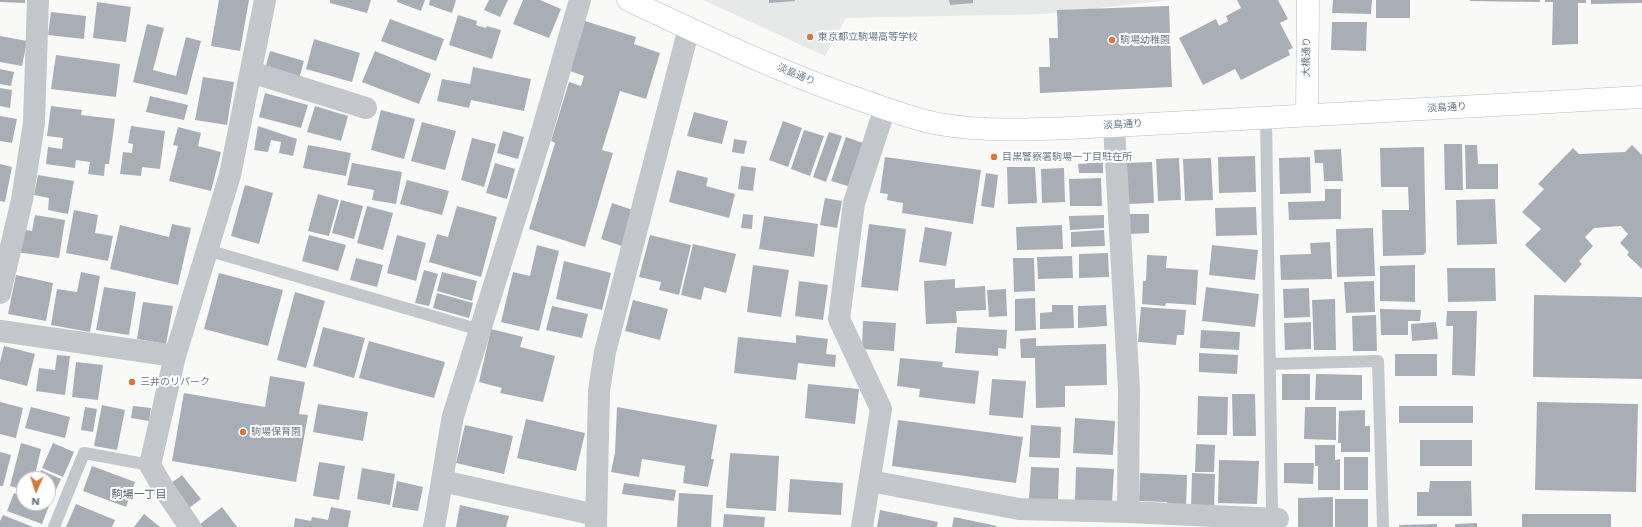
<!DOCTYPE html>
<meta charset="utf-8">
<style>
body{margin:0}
#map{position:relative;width:1642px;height:527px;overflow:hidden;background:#f9f9f8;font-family:Poppins,sans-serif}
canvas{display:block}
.north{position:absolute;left:16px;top:471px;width:40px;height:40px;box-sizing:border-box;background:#fff;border:1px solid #c4c8cf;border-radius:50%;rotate:183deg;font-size:11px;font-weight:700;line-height:16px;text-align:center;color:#6b7686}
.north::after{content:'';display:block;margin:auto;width:14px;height:18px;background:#d4783d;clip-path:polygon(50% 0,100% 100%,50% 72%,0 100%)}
</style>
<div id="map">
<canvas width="1642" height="527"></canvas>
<div class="north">N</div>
</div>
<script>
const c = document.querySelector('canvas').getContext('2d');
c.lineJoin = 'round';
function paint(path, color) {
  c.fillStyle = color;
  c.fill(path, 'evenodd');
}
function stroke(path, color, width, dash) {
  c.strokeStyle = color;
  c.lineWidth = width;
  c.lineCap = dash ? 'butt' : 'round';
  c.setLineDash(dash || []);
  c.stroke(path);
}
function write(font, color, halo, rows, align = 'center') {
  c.font = font + ' Poppins,"Noto Sans JP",sans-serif';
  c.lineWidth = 4;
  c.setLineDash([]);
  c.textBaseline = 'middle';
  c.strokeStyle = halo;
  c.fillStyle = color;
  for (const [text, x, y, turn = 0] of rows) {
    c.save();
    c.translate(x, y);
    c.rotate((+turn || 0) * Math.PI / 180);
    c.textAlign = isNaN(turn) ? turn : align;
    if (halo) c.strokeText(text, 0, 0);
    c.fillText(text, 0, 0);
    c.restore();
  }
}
paint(new Path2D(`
 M703 0H1170L1045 14 846 18 825 56Z`), '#e7e8e8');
paint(new Path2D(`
 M0 0H25V3L0 2Z
 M219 0H249L240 51 211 46Z
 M330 0H371L367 13 330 3Z
 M397 0H425L421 11 397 2Z
 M430 0H456L452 13 429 5Z
 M489 0H508L500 17 484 10Z
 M523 0H540L561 9 549 38 513 24Z
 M769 0H795V1L769 3Z
 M949 0H973V3L950 5Z
 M1237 0H1278L1288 19 1280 23 1293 48 1288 50 1290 55 1241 80 1235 69 1203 85 1179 38 1216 19 1219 26 1228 21 1226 16 1241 8Z
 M1333 0H1372L1371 14 1332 13Z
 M1376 0H1410V18H1376Z
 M1470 0H1540V2L1470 1Z
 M1545 0H1586V3H1578V44L1552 45 1553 2H1545Z
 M1591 0H1642V3L1591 4Z
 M97 2 131 7 126 42 93 38Z
 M1169 6 1172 87 1040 93 1039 67H1050L1049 38H1058L1057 10Z
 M51 12 86 16 84 39 48 35Z
 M458 15 477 21 476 25 486 28 487 26 501 30 492 59 449 45Z
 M390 19 444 39 436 61 381 41Z
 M585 21 636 37 634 44 660 53 646 99 620 91 602 150 613 153 585 247 529 229 555 143 551 141 569 82 581 86 584 76 570 71Z
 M1332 22H1367L1366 51 1331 50Z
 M147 24 164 28 153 70 176 76 186 37 201 41 187 95 133 82Z
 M0 36 27 41 22 66 0 62Z
 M314 39 360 53 352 82 306 69Z
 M270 51 304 61 299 79 265 69Z
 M375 51 431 74 419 104 362 82Z
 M56 55 120 64 116 97 51 89Z
 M473 67 531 79 524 111 471 100 469 108 437 101 442 79 470 84Z
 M0 69 14 72 11 86 0 84Z
 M203 77 234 82 227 125 195 120Z
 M0 88 12 90 10 108 0 106Z
 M265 93 308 105 301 128 259 117Z
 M150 96 188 105 184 120 146 112Z
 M51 106 82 110 81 115 115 119 109 164H105L104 176 88 174 90 162 76 160 75 168 46 164 48 147 62 149 63 138 47 136Z
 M315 106 348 116 341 141 307 132Z
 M381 110 415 119 404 159 371 150Z
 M694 112 728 121 722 144 687 136Z
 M0 116 17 119 12 143 0 141Z
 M783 121 802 128 788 167 769 160Z
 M422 122 456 131 445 170 411 161Z
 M131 126 165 131 160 169 142 167 141 176 120 174 123 152 132 153 133 144 128 143Z
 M258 126 297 139 293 156 279 153 281 142 271 140 268 152 254 150Z
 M178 127 201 133 198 146 221 152 211 191 169 181 178 146 173 145Z
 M804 130 824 136 810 176 791 169Z
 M503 131 524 137 518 159 497 153Z
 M829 132 842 136 826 182 813 177Z
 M846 137 863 143 848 186 831 181Z
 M472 138 496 144 484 187 461 180Z
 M734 139 747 141 744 154 732 152Z
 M1444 144H1462L1463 190H1445Z
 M308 145 351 153 346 176 303 168Z
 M1465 145H1477L1478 164H1498V189H1466Z
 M1632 145 1642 155V269L1627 255 1629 252 1620 243 1628 234 1621 226 1594 228 1585 237 1593 246 1579 261 1582 264 1565 283 1525 245 1541 229 1522 212 1544 189 1538 184 1573 148 1579 154 1625 152Z
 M1424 147 1426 252 1423 255 1383 256 1382 210H1409L1408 187H1381L1380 148Z
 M1341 149 1343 181H1324L1323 163H1315L1314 150Z
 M1255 156 1256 192 1219 193 1218 157Z
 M885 157 981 170 973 224 902 213 903 203 887 200 888 194 880 193Z
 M1310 157 1311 193 1280 194 1279 158Z
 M1179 158 1181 200 1158 201 1156 159Z
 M1211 158 1213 200 1185 201 1183 159Z
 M1103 162V173H1079L1078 164Z
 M1152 162 1154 203 1126 204 1124 163Z
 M352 163 402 172 396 204 372 200 374 190 347 185Z
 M495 163 515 169 507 199 486 193Z
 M0 164 12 167 5 202 0 201Z
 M741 166 756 168 753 191 738 189Z
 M1007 167H1035L1037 203 1008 204Z
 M1064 168 1065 202 1042 203 1041 169Z
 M677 170 708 178 706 186 735 194 729 218 669 202Z
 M986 173 998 175 994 208 981 206Z
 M38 175 74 181 68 214 48 210 49 198 34 195Z
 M1101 178 1102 206H1070L1069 179Z
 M407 180 449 191 442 215 400 204Z
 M245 185 273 193 259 244 231 236Z
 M1325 189H1341V219L1289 220 1288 202 1325 201Z
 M318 194 339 200 329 236 308 231Z
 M825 198 842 201 837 228 820 225Z
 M1495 199 1497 244 1457 245 1456 200Z
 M341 200 363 206 354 239 332 233Z
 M612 203 633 210 622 246 601 239Z
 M367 206 393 213 383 250 357 243Z
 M457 206 497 217 481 277 429 262 437 234 448 237Z
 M1256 207 1257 235 1216 236 1215 208Z
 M74 210 98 215 95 233 113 236 108 261 66 253Z
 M743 214 753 215 752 229 741 228Z
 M1127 214H1149V233L1128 234Z
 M35 215 65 220 59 258 16 252 20 229 32 231Z
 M1104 215V228L1070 230 1069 216Z
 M764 216 818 224 814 257 759 249Z
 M172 224 191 228 178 285 110 269 120 225 169 237Z
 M869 224 906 229 898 291 861 287Z
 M1062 225 1063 249 1017 250 1016 227Z
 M925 227 952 232 946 266 919 262Z
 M1373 228 1375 276 1337 277 1336 229Z
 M1104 230 1105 246 1071 247V232Z
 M309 235 346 245 338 271 302 261Z
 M397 235 426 243 416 281 387 273Z
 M650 235 691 245 679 295 659 290 661 282 639 277Z
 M1330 242 1332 279 1281 280 1280 255 1311 254 1310 243Z
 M693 244 736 254 726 293 704 287 701 300 681 295Z
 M537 245 559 251 539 331 501 322 513 272 530 276Z
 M1212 245 1258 250 1255 280 1209 275Z
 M1108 253 1109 277 1079 278V254Z
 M1147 255 1167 256 1166 268 1198 270 1196 305 1166 303 1165 306 1142 304 1143 281H1146Z
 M1072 256 1073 278 1038 279 1037 257Z
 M356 258 383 265 377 287 350 280Z
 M1013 258H1034L1035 291 1014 292Z
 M564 261 611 273 602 310 556 299Z
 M753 265 789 270 781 317 747 312Z
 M1415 265V302L1380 301V266Z
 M1447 268H1495L1496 301 1448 302Z
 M424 270 438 274 429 306 415 303Z
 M81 272 100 276 90 332 51 325 57 289 77 292Z
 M442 272 477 281 472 301 437 291Z
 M219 273 283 290 268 346 204 329Z
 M16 275 53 283 46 321 8 314Z
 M955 279V288L985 286 986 310 956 311 957 323 926 324 924 281Z
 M799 281 828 285 823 320 795 316Z
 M1374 281 1375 312 1346 313 1344 282Z
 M104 287 136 292 129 335 96 330Z
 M1206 287 1259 294 1255 327 1202 321Z
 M1309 288 1310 317 1284 318 1283 289Z
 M1006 289 1007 316 989 317 987 290Z
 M295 292 325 301 306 368 277 360Z
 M437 293 473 303 469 318 433 308Z
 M1534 295 1642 297V379L1533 377Z
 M1035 298 1036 330 1015 331V299Z
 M1335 299 1336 350H1314L1312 300Z
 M633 300 668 309 660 340 625 331Z
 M143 302 173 306 166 344 137 339Z
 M1052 305H1073L1074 328 1040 329V313L1052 312Z
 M1106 305 1107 326 1078 328V306Z
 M552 306 588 314 582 338 546 330Z
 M1141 307 1186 310 1184 335H1177L1176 345 1138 342Z
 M1380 309 1421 310 1420 321H1408V335H1381Z
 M1447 311H1477L1475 376 1452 375 1453 326H1446Z
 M1376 315 1377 351H1353L1352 316Z
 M863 321 896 323 894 351 862 349Z
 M1311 322V349L1285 350 1284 323Z
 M1436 322 1438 339 1412 341 1411 324Z
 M323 327 365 338 354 378 313 366Z
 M957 327 1007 330 1006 349 998 348V356L955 353Z
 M491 329 523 337 520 347 555 356 543 402 500 393 502 388 479 382Z
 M1201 330 1240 332 1239 350 1200 348Z
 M796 335 828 339 826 354 836 355 835 367 798 363 796 380 734 373 738 337 796 343Z
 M1036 338V346L1106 344 1107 385 1065 386V407L1036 408 1035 358H1021L1020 339Z
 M369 341 445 362 434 398 359 378Z
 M4 346 35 354 27 386 0 379V362Z
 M1199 353 1238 355 1237 374 1199 372Z
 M1395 354H1437V376H1395Z
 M57 355 70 356 65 395 36 391 39 368 55 370Z
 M900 358 943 362 942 367 979 371 975 404 919 397 920 389 897 386Z
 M76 362 103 365 98 400 72 397Z
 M1282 374H1310V400H1282Z
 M1316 374 1362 375V400H1315Z
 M270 376 305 382 299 414 308 415 296 482 172 461 184 393 265 407Z
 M992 379 1026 381 1023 418 989 415Z
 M808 384 859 389 855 424 805 418Z
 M1232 394H1255L1256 436H1233Z
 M1198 396 1228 397 1227 435H1197Z
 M0 402 23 408 16 438 0 434Z
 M1537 402 1638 404 1636 492 1535 490Z
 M318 404 368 412 363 441 313 432Z
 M102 405 125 410 117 450 94 446Z
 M133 406 151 408 149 421 131 418Z
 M1399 406H1473V423H1399Z
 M31 407 70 417 65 438 25 428Z
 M85 407 97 409 93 432 81 430Z
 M617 407 717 425 711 459H714L708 487 683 483 685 466 642 459 639 477 611 472 615 453Z
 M1305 407H1336V440L1304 439Z
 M1365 410V426H1370V452H1341V443H1338L1339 411Z
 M1075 418 1115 421 1113 455 1073 453Z
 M526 419 585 433 576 471 517 458Z
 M898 420 1023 437 1016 483 892 466Z
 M465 425 513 436 504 474 456 463Z
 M1031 425 1061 427 1060 458 1029 457Z
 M1420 440H1472V466H1420Z
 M21 443 41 449 34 479H24V490L10 486Z
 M53 443 74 452 63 477 42 468Z
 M1196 444 1215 445 1214 472H1195Z
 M1315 445H1335V460L1340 459V490H1318V466H1315Z
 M0 452 11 455 3 486H0Z
 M730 453 779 456 776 511 726 508Z
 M1344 457H1368V490H1344Z
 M1219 460 1259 461 1257 504 1218 503Z
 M319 462 345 466 339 500 313 496Z
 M1284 463H1314L1313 484 1284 483Z
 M92 466 135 482 126 507 83 491Z
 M1031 467 1059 468 1058 501 1029 499Z
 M1076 467 1114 469 1112 503 1075 501Z
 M362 468 395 474 390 505 357 499Z
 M41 470 61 479 55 492 48 489V479H37Z
 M1140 473 1187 475 1186 509 1167 508V502L1139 501Z
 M1192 473 1215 474 1214 509 1191 508Z
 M182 475 201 499 189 508 170 484Z
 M790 479 843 483 841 515 788 512Z
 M397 481 423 487 418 511 392 507Z
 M1430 481H1471L1472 516H1417V492H1429Z
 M624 483 676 490 674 501 622 494Z
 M14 493 24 497V503H41L49 506 42 524 7 511Z
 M679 493 713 495 711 527H677Z
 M1333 497V527H1298V498Z
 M1335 499H1368V527H1335Z
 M76 504 115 520 112 527H66Z
 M460 505 509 516 506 527H456Z
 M222 507 237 527H202L200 524Z
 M331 507 351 511 348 527H294L295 518 311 521 312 517 328 520Z
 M880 510 938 522 937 527H877Z
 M144 514 160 527H134Z
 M724 514 765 517 764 527H723Z
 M1522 514H1611V527H1522Z
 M3 515 33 527H0V521Z
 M954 517 997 526 996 527H952Z
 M1477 523V527H1455V524Z
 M1437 524V527H1399V525Z`), '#a9aeb6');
const secondary = new Path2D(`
 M628 0C706 36 783 74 864 101 887 109 916 120 939 124 997 134 1056 128 1114 126L1642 97
 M1307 115 1308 0`);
stroke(secondary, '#b6b9bf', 23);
stroke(new Path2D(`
 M1266 117 1272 512 1279 521
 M207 250 480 330
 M1270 364 1378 361 1383 527
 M54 527 84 453 150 465`), '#c3c6ca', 12);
stroke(new Path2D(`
 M251 72 366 108
 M1114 126 1129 390 1128 512
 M0 293 22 200 34 123 38 0
 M0 331 175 356
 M442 481 596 515
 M870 481 1019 509 1128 512 1278 519
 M190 527 162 486 150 465 175 356 230 175 265 0
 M434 527C441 490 446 453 453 416L539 142 580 0
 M596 527 599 391 605 352 689 28
 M862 527 881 409 839 319 854 203 885 108`), '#c3c6ca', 22);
stroke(secondary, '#fff', 22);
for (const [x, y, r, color] of [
 [810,37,4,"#d4783d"],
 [1112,40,4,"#d4783d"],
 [994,157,4,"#d4783d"],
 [132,382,4,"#d4783d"],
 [243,432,4,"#d4783d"]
]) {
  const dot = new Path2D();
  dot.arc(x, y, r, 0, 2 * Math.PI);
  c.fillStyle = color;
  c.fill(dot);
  stroke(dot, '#fff', 1.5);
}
write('10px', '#6b7686', '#fff', [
 ["東京都立駒場高等学校",818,37],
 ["駒場幼稚園",1120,40],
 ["目黒警察署駒場一丁目駐在所",1002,157],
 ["三井のリパーク",140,382],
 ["駒場保育園",251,432]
], 'left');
write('10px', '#6b7686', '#fff', [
 ["大橋通り",1307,57,-89],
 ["淡島通り",796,75,23],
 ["淡島通り",1447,108,-3],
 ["淡島通り",1123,125,-3]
]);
write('11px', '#59606b', '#fff', [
 ["駒場一丁目",139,495]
]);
</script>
